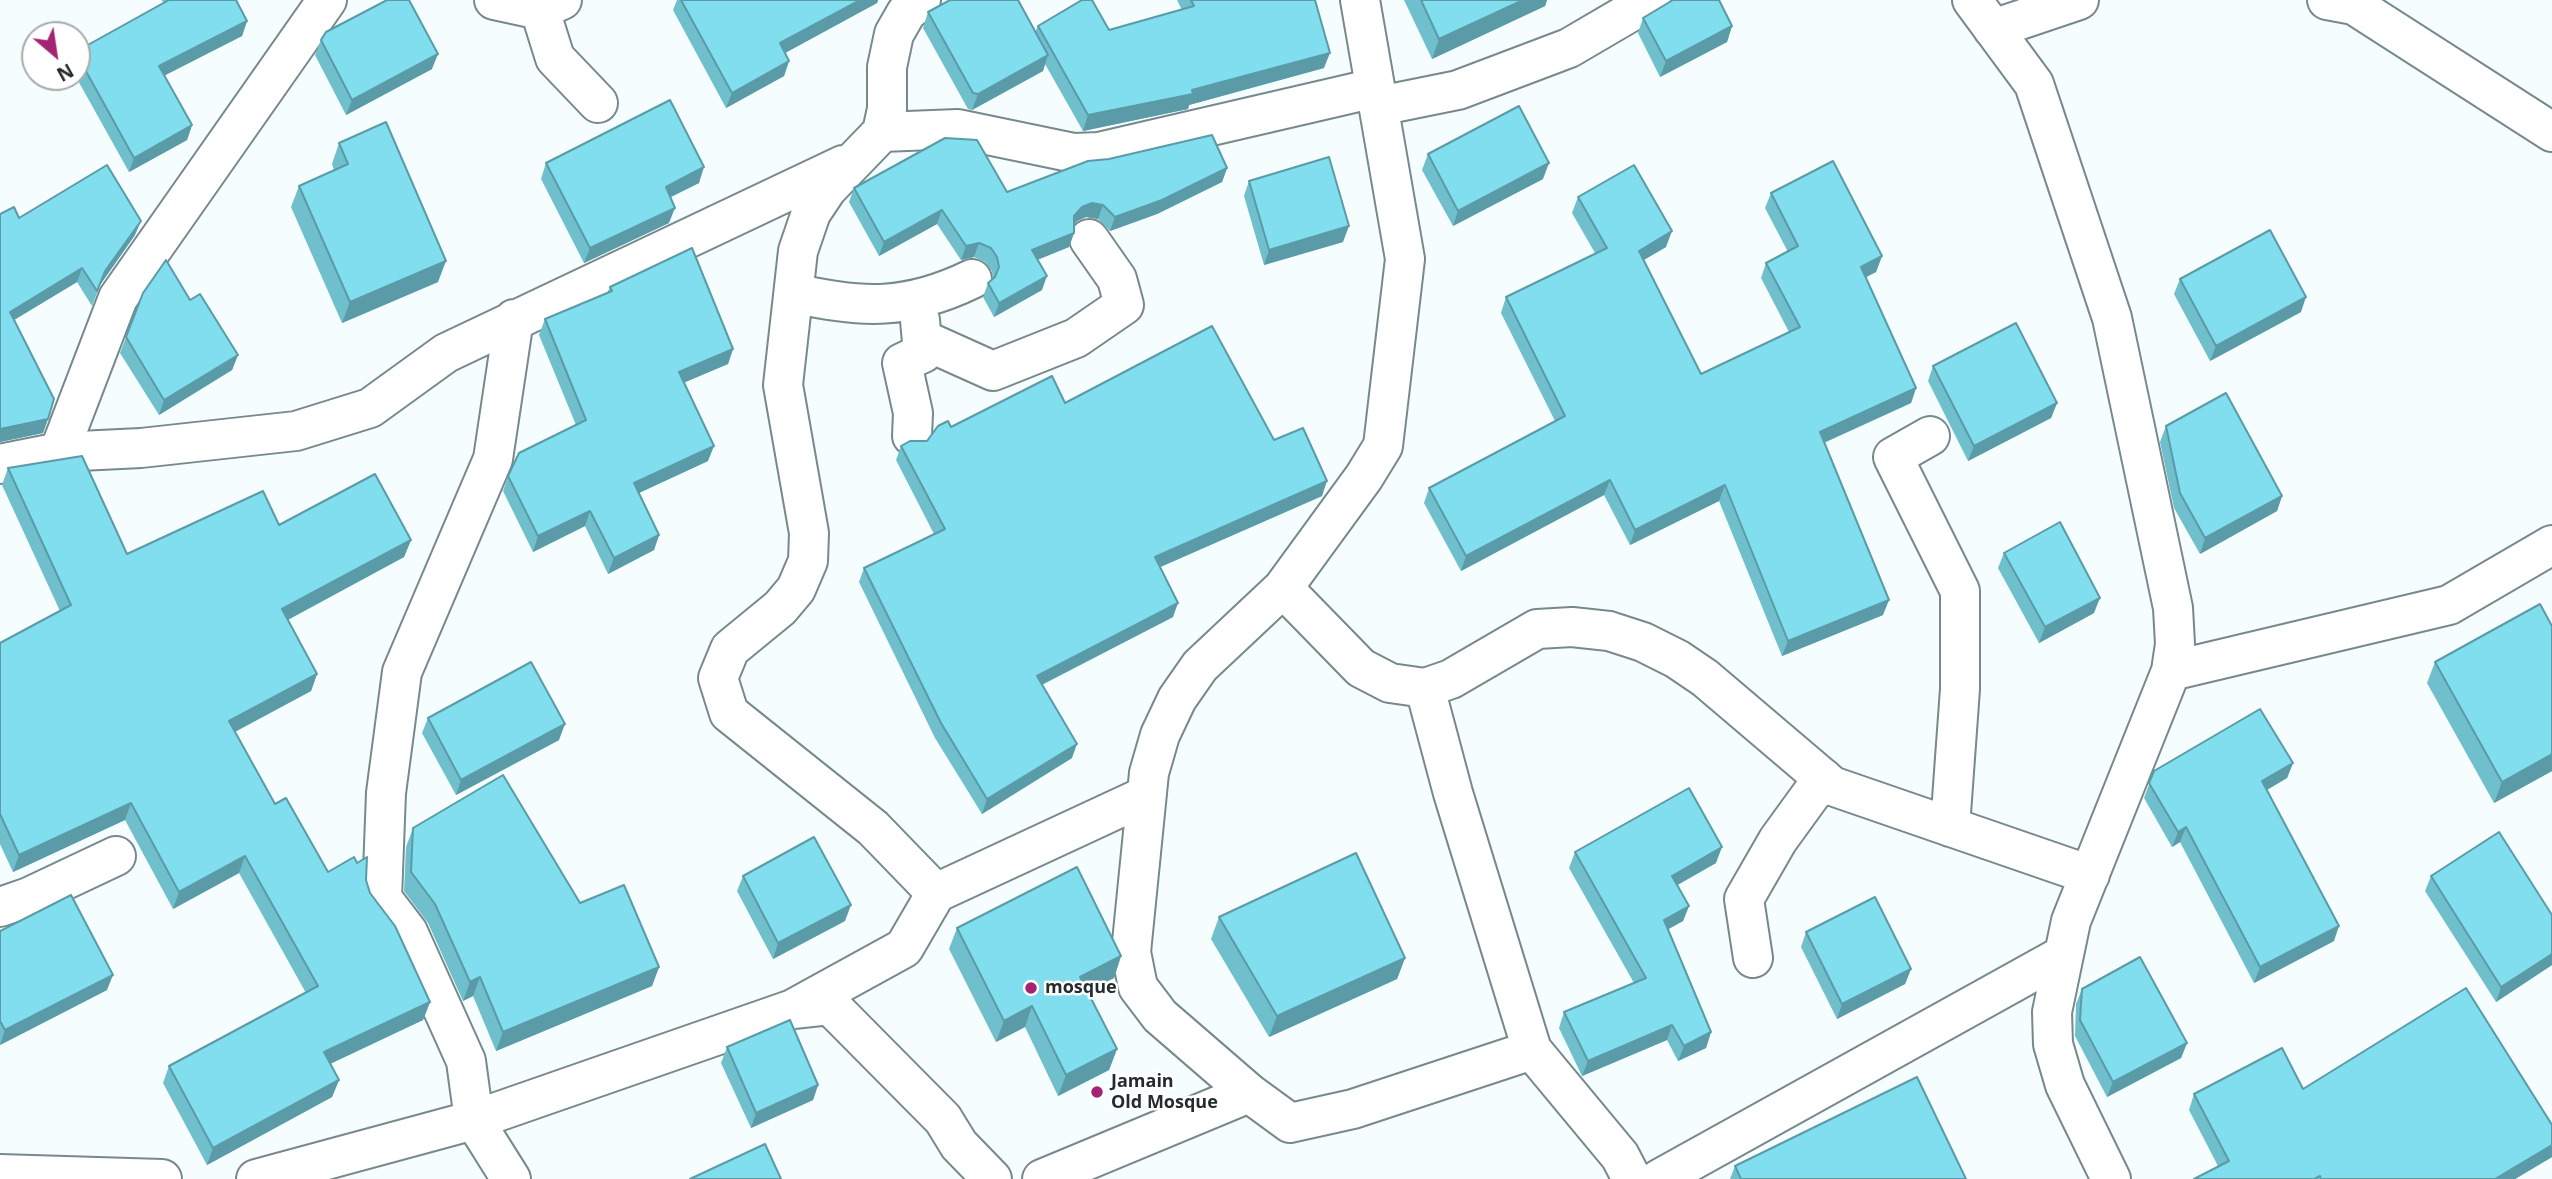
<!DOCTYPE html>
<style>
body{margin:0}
#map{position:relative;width:2552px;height:1179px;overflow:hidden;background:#f5fdfe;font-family:"Open Sans",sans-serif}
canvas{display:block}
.north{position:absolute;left:21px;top:21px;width:70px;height:70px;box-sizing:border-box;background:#fff;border:2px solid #a8abab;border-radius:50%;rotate:151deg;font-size:19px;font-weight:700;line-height:28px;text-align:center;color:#252c2e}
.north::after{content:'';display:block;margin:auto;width:24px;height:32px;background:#a42372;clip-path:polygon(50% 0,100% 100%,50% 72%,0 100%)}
</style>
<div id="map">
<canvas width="2552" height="1179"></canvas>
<div class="north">N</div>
</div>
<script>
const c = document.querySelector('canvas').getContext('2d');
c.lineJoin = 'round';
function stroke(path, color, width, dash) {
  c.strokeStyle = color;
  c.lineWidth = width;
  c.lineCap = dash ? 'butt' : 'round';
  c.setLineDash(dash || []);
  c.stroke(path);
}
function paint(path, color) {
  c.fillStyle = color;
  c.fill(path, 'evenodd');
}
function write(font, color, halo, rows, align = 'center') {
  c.font = font + ' "Open Sans",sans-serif';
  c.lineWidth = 5;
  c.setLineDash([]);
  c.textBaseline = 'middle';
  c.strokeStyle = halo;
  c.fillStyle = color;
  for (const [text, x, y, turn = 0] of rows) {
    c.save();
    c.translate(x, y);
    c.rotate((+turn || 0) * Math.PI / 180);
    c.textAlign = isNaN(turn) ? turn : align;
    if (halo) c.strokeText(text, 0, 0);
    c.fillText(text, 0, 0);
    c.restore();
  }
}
const minor = new Path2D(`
 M494 0 540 10 562 0
 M921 0 906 13 894 34 887 67V109L882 132 827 189 811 213 798 251 783 385 809 533 808 561 796 589 780 608 730 649 718 678 729 713 873 828 936 893
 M1360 0 1405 259 1383 446 1364 477 1283 588 1200 666 1177 699 1160 735 1149 773 1131 952 1138 987 1160 1016 1249 1093 1290 1123 1353 1109 1532 1050
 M1972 0 2034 84 2112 318 2173 608 2175 644 2171 671 2071 921 2052 1012 2053 1044 2065 1085 2111 1179
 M2327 0 2354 5 2552 132
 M540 10 555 58 598 103
 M1993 29 2079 0
 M1379 106 1458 90 1569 48 1651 0
 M882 132 958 129 1074 153 1099 152 1375 88
 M794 293C862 309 908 310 972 279
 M924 340 993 371 1076 338 1124 305 1117 279 1089 239
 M912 436 913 413 902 363 923 353 920 320
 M1930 436 1893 457 1960 591V689L1950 827
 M59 452 141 448 296 431 370 408 446 353 843 165
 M1283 588 1361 668 1390 683 1425 688 1451 679 1537 629 1572 627 1609 631 1643 642 1677 659 1705 678 1832 786 2090 875
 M2171 671 2449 605 2552 545
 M1425 688 1453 793 1532 1050 1620 1156 1632 1179
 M0 907 29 897 116 856
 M1753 958 1744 899 1778 840 1823 778
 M793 1009 830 1005 943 1119 959 1145 992 1179
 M0 1174 162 1179
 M256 1179 474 1120 793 1009 904 948 936 893 1145 796
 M511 1179 474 1120 466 1061 408 932 382 898 386 793 402 672 493 459 514 319
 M1042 1179 1249 1093
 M1659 1179 2063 955`);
const tertiary = new Path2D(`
 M0 464 59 452 118 298 327 0`);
stroke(minor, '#77898c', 42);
stroke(tertiary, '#77898c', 42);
stroke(minor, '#fff', 38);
stroke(tertiary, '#fff', 38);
paint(new Path2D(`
 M162 0H236L247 21 242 36 164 75 192 125 187 140 129 172 76 77H77V51L163 3Z
 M677 0H878L877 3 785 53 789 61 784 76 726 108 673 10Z
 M1177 0H1315L1324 68 1189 105 1188 109 1083 131 1045 64 1043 71 972 110 968 109 923 28 928 12 1035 32 1038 26 1109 30 1182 10Z
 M1404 0H1547L1545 6 1432 59Z
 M1643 18 1732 26 1727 42 1660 77 1638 33Z
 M321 40 432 69 346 115 315 55Z
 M339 143 438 282 342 323 291 207 299 186 334 170 332 164Z
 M1428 154 1543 179 1453 226 1422 170Z
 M546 163 699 183 670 197 669 223 584 263 541 179Z
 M1227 168 1222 182 1157 214 1110 231 1098 219 1086 217 1077 221 1074 224V233L1069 247 1037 260 1042 290 994 317 983 297 988 283 993 279 992 271 985 262 974 257 961 260 937 224 879 256 849 202 854 188 1007 192Z
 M1249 181 1343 242 1264 265 1244 196Z
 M1771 193 1882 256 1876 272 1865 277 1916 388 1911 403 1824 443 1883 615 1782 656 1719 501 1630 545 1604 495 1461 571 1424 503 1429 488 1555 421 1501 313 1506 297 1595 253 1572 213 1578 197 1666 247 1644 260 1701 374 1789 332 1761 278 1766 263 1788 252 1765 208Z
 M19 218 135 235 100 285 92 306 77 282 14 320 48 419 43 433 0 442Z
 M2180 279 2301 312 2210 361 2174 294Z
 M610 287 733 349 728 364 684 382 708 461 639 493 659 535 654 550 608 574 585 526 533 552 503 491 508 476 576 425 539 335 545 319 607 293Z
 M143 293 190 300 238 355 232 370 159 415 120 353Z
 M1933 366 2057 403 2051 418 1968 461 1928 381Z
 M1065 403 1274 440 1322 496 1160 567 1173 617 1042 685 1072 758 982 814 935 738 859 582 864 568 934 534 896 460 901 446 927 441 951 427Z
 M2166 426 2282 496 2277 511 2200 554 2174 508 2160 442Z
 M8 468 127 554 279 525 411 540 404 557 288 620 317 674 311 691 235 732 275 804 328 872 366 880 370 893 430 1002 423 1020 330 1064 339 1080 332 1097 207 1165 163 1083 169 1066 306 993 239 873 173 909 125 820 13 872 0 844V643L60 611 2 485Z
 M2004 553 2094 613 2039 643 1998 568Z
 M2552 626V771L2494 803 2427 683 2435 662Z
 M428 718 559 740 456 795 422 733Z
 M2293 763 2287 778 2267 790 2334 941 2254 983 2180 842 2172 847 2144 798 2154 771Z
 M413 828 580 903 659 967 652 986 496 1051 473 996 463 1001 428 923 404 891 406 847Z
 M1575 852 1716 863 1677 885 1689 906 1683 921 1668 929 1711 1032 1706 1048 1678 1061 1667 1040 1582 1076 1559 1028 1564 1012 1634 983 1569 868Z
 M743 876 845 921 773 959 737 891Z
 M2431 876 2552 915V965L2496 1002 2425 891Z
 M1219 917 1405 958 1397 979 1269 1037 1211 939Z
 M957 928 1121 956 1114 978 1087 991 1117 1049 1109 1070 1058 1096 1025 1027 996 1042 949 949Z
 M0 931 107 990 0 1045Z
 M1806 932 1911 969 1905 984 1837 1019 1801 947Z
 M2082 989 2187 1043 2181 1058 2107 1097 2075 1036 2076 1004Z
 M727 1047 818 1085 813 1100 751 1128 721 1063Z
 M2303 1089 2552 1125V1157L2515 1179H2194L2218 1166 2189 1110 2194 1094Z
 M1735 1166 1966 1179H1730Z`), '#6fbfcd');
paint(new Path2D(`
 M860 0H878L877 3 774 59 780 43Z
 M1523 0H1547L1545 6 1432 59 1439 39Z
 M247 21 242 36 154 81 159 66Z
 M1732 26 1727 42 1660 77 1666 61Z
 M1330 53 1324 68 1189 105 1188 109 1083 131 1088 115 1192 90Z
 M438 54 432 69 346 115 352 100Z
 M1048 55 1043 71 972 110 978 94Z
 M789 61 784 76 726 108 732 93Z
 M192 125 187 140 129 172 134 158Z
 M1549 163 1543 179 1453 226 1458 211Z
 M704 167 699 183 661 202 666 187Z
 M1227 168 1222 182 1157 214 1110 231 1115 217Z
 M1092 203 1103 205 1098 219 1086 217 1077 221 1069 230 1074 216 1082 207Z
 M675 208 669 223 584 263 590 248Z
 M942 210 937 224 879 256 884 242Z
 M141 221 135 235 100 285 92 306 105 271Z
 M1349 226 1343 242 1264 265 1269 250Z
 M1672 231 1666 247 1633 266 1639 251Z
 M1074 233 1069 247 1027 264 1032 250Z
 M979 243 974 257 961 260 966 246Z
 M1882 256 1876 272 1855 283 1861 267Z
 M446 261 438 282 342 323 350 302Z
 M82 268 77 282 4 326 10 312Z
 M1047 276 1042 290 994 317 999 303Z
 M2306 297 2301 312 2210 361 2216 346Z
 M733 349 728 364 674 387 679 372Z
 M238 355 232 370 159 415 164 400Z
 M1916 388 1911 403 1814 447 1820 432Z
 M2057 403 2051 418 1968 461 1974 446Z
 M48 419 43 433 0 442V429Z
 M714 446 708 461 628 498 634 483Z
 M1610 480 1604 495 1461 571 1466 556Z
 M1327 481 1322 496 1149 572 1155 557Z
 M1725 485 1719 501 1630 545 1635 530Z
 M2282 496 2277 511 2200 554 2205 538Z
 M590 511 585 526 533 552 538 536Z
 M659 535 654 550 608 574 614 558Z
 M411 540 404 557 276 626 282 609Z
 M2100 598 2094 613 2039 643 2045 627Z
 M1889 600 1883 615 1782 656 1788 641Z
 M1178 603 1173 617 1031 690 1037 676Z
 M317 674 311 691 223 738 229 721Z
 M565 724 559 740 456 795 461 780Z
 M1077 744 1072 758 982 814 987 799Z
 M2552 754V771L2494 803 2502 782Z
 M2293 763 2287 778 2256 796 2262 781Z
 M131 803 125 820 13 872 19 855Z
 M2186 827 2180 842 2172 847 2178 832Z
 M1722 847 1716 863 1667 891 1672 876Z
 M245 856 239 873 173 909 179 892Z
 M851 905 845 921 773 959 778 943Z
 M1689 906 1683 921 1658 935 1664 920Z
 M2339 926 2334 941 2254 983 2260 967Z
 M2552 954V965L2496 1002 2501 987Z
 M1121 956 1114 978 1072 999 1080 977Z
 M1405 958 1397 979 1269 1037 1277 1016Z
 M659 967 652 986 496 1051 503 1032Z
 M1911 969 1905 984 1837 1019 1842 1004Z
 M113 975 107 990 0 1045 5 1030Z
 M480 977 473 996 463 1001 470 982Z
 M430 1002 423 1020 317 1070 324 1052Z
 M1032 1006 1025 1027 996 1042 1004 1021Z
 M1672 1025 1667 1040 1582 1076 1588 1061Z
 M1711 1032 1706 1048 1678 1061 1684 1046Z
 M2187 1043 2181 1058 2107 1097 2113 1082Z
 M1117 1049 1109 1070 1058 1096 1066 1075Z
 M339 1080 332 1097 207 1165 213 1148Z
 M818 1085 813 1100 751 1128 756 1113Z
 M2552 1145V1157L2515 1179H2495Z`), '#5a9ba7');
const building = new Path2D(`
 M169 0H236L247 21 159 66 192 125 134 158 77 55V51Z
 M387 0H409L438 54 352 100 321 40 326 32Z
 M681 0H860L780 43 789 61 732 93Z
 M950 0H1018L1048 55 978 94 973 93 928 12Z
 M1082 0H1092L1109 30 1194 6 1191 0H1315L1330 53 1192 90 1193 94 1088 115 1038 26Z
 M1421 0H1523L1439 39Z
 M1673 0H1719L1732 26 1666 61 1643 18Z
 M670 100 704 167 666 187 675 208 590 248 546 163Z
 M1519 106 1549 163 1458 211 1428 154Z
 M386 122 446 261 350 302 299 186 348 164 339 143Z
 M1212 135 1227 168 1162 200 1115 217 1103 205 1092 203 1082 207 1074 216V233L1032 250 1047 276 999 303 988 283 995 277 999 267 997 257 991 248 979 243 966 246 942 210 884 242 854 188 945 138 977 140 1007 192 1088 161 1109 159Z
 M1329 157 1349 226 1269 250 1249 181Z
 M1833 161 1882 256 1861 267 1916 388 1820 432 1889 600 1788 641 1725 485 1635 530 1610 480 1466 556 1429 488 1565 416 1506 297 1607 248 1578 197 1634 165 1672 231 1639 251 1701 374 1800 327 1766 263 1798 246 1771 193Z
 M107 165 141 221 105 271 97 291 82 268 10 312 54 399 48 419 0 429V214L14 207 19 218Z
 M2270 230 2306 297 2216 346 2180 279Z
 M692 248 733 349 679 372 714 446 634 483 659 535 614 558 590 511 538 536 508 476 519 453 586 420 545 319 612 291 610 287Z
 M166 260 190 300 200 294 238 355 164 400 126 337 143 293Z
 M2016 323 2057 403 1974 446 1933 366Z
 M1212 326 1274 440 1303 428 1327 481 1155 557 1178 603 1037 676 1077 744 987 799 941 723 864 568 945 529 901 446 910 441H927L938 426 948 421 951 427 1052 376 1065 403Z
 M2226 393 2282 496 2205 538 2180 493 2166 426Z
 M82 456 127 554 263 491 279 525 375 474 411 540 282 609 317 674 229 721 275 804 286 798 328 872 354 857 357 863 367 857 366 880 370 893 395 926 430 1002 324 1052 339 1080 213 1148 169 1066 318 986 245 856 179 892 131 803 19 855 0 814V643L71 605 8 468Z
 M2060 522 2100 598 2045 627 2004 553Z
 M2540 604 2552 626V754L2502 782 2435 662Z
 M531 662 565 724 461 780 428 718Z
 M2260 709 2293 763 2262 781 2339 926 2260 967 2186 827 2178 832 2149 783 2154 771Z
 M503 775 580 903 624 885 659 967 503 1032 480 977 470 982 435 904 411 872 413 828Z
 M1689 788 1722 847 1672 876 1689 906 1664 920 1711 1032 1684 1046 1672 1025 1588 1061 1564 1012 1646 978 1575 852Z
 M2499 832 2552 915V954L2501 987 2431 876Z
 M814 837 851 905 778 943 743 876Z
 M1356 853 1405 958 1277 1016 1219 917Z
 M1077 867 1121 956 1080 977 1117 1049 1066 1075 1032 1006 1004 1021 957 928Z
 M71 895 113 975 5 1030 0 1021V931Z
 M1875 897 1911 969 1842 1004 1806 932Z
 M2140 957 2187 1043 2113 1082 2080 1020 2082 989Z
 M2466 988 2552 1125V1145L2495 1179H2321L2320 1176 2314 1179H2194L2229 1161 2194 1094 2282 1048 2303 1089Z
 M790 1020 818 1085 756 1113 727 1047Z
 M1917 1077 1966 1179H1741L1735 1166Z
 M765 1144 781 1179H690Z`);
paint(building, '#81deee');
stroke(building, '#5a9ba7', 2);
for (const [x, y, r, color] of [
 [1031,988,7,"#a42372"],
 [1097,1092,7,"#a42372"]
]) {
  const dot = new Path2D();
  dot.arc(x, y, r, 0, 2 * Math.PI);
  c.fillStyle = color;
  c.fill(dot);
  stroke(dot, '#fff', 2.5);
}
write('bold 18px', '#252c2e', '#fff', [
 ["mosque",1045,988],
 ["Jamain",1111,1082],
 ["Old Mosque",1111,1103]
], 'left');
</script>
